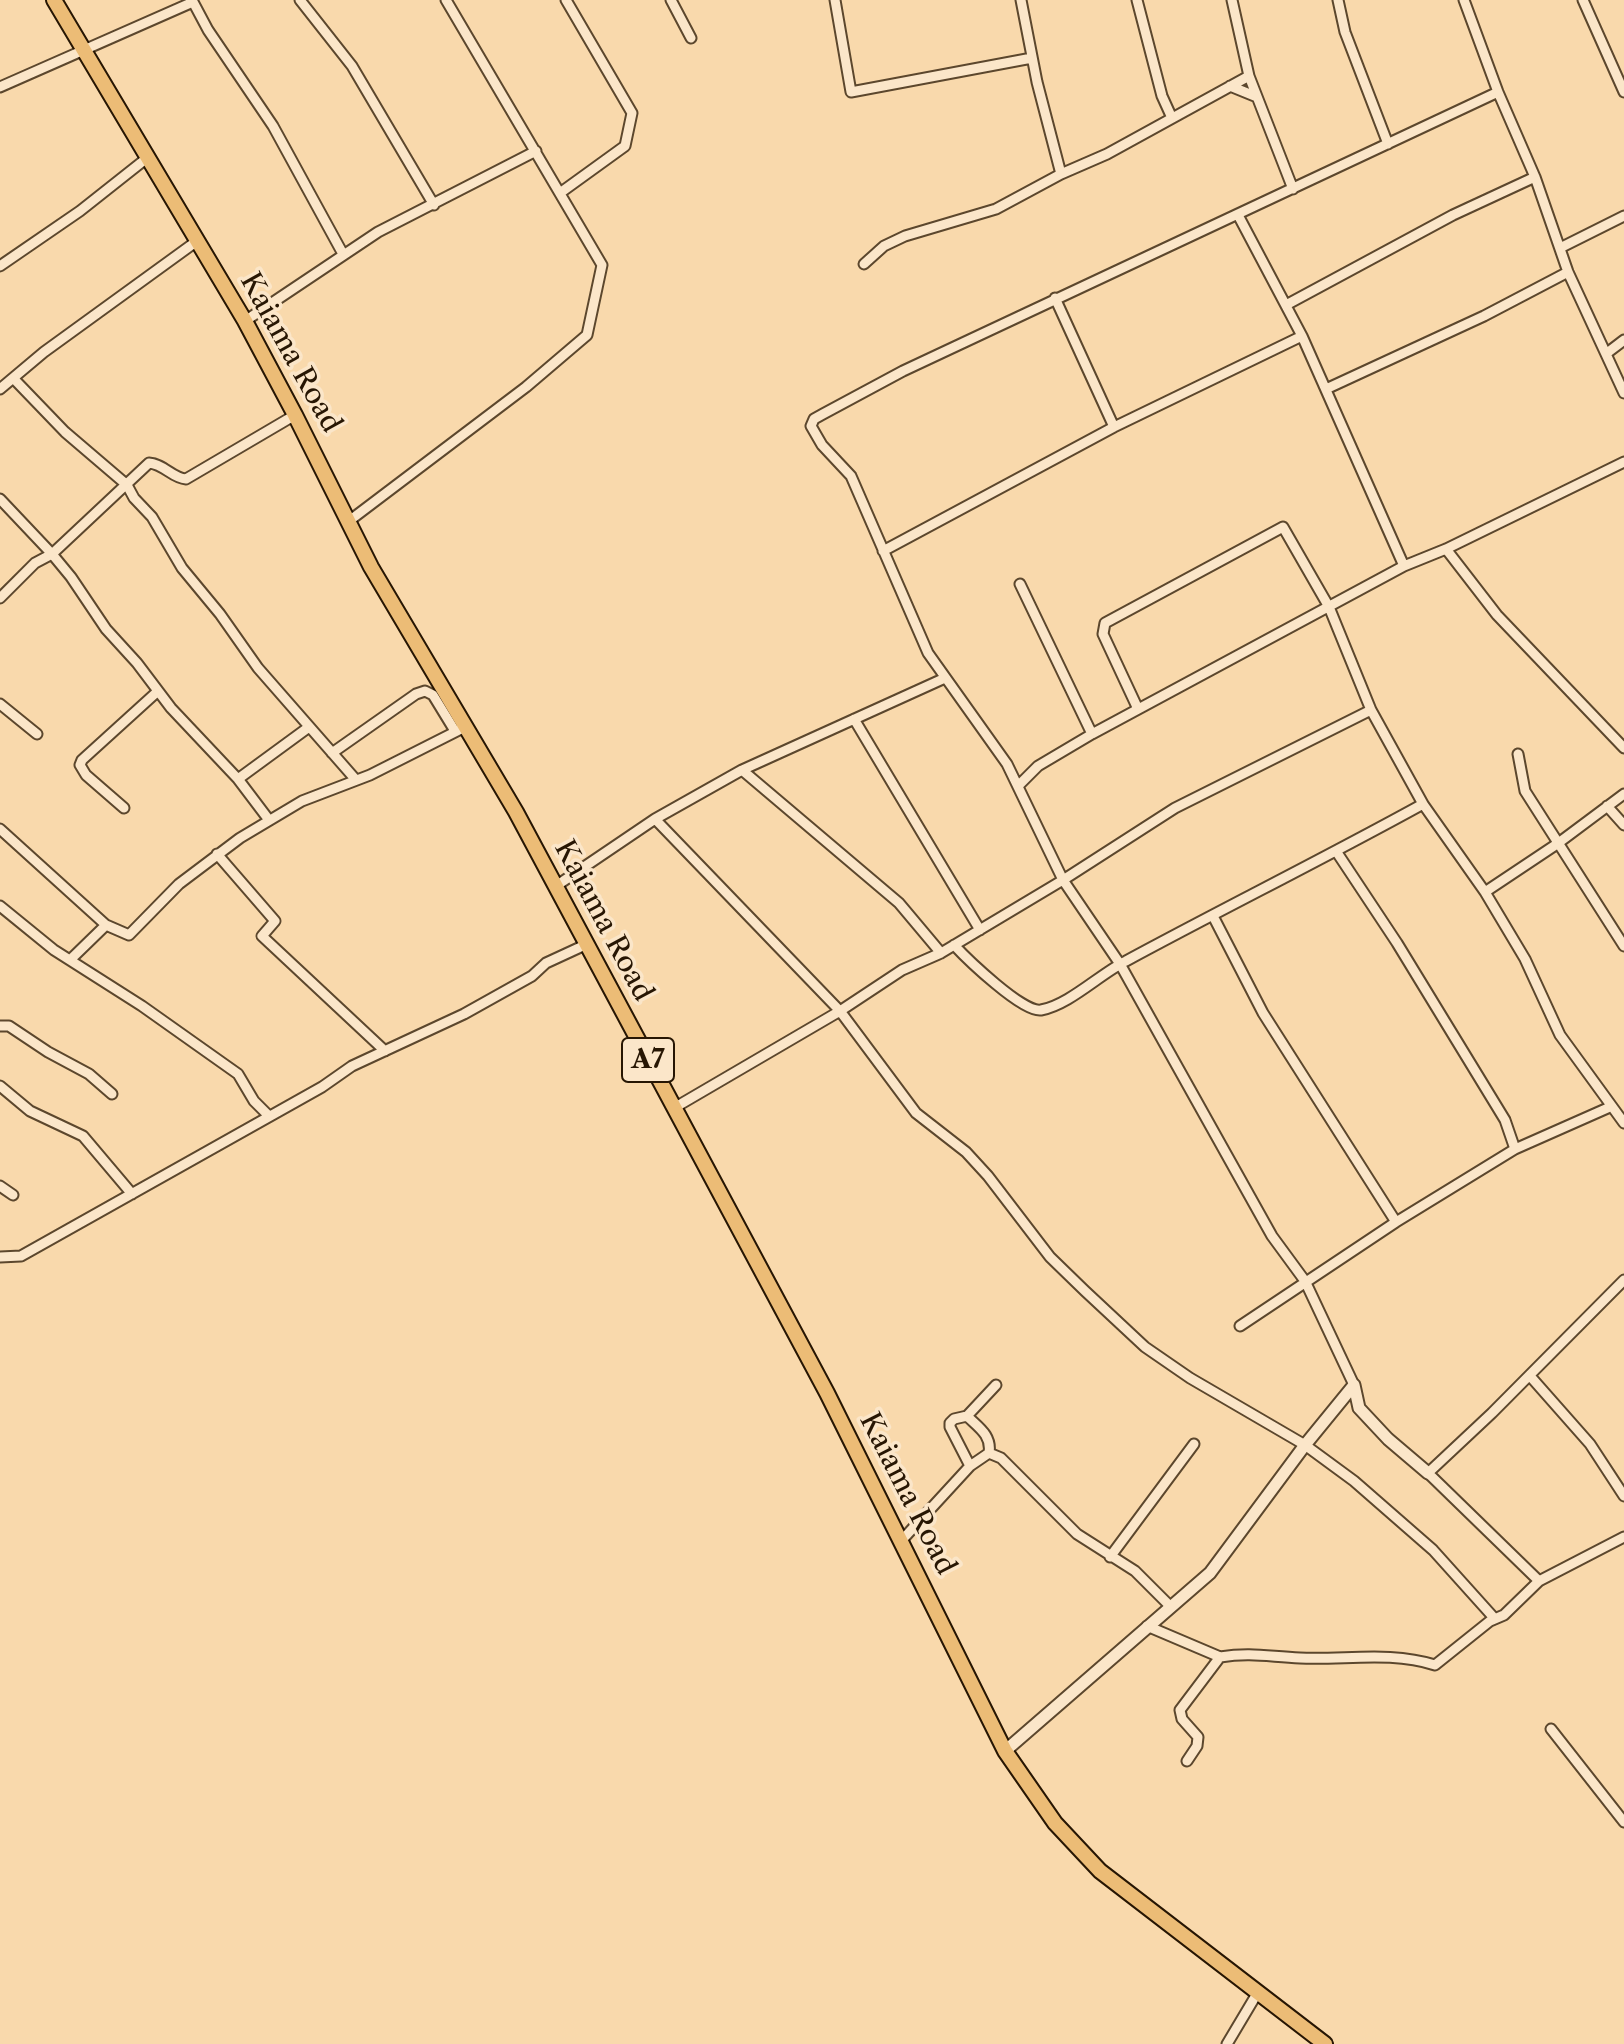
<!DOCTYPE html>
<style>
body{margin:0}
canvas{display:block;background:#f9d9ac}
</style>
<canvas width="1624" height="2044"></canvas>
<script>
const c = document.querySelector('canvas').getContext('2d');
c.lineJoin = 'round';
function stroke(path, color, width, dash) {
  c.strokeStyle = color;
  c.lineWidth = width;
  c.lineCap = dash ? 'butt' : 'round';
  c.setLineDash(dash || []);
  c.stroke(path);
}
function write(font, color, halo, rows, align = 'center') {
  c.font = font + ' "Libre Caslon Text",serif';
  c.lineWidth = 7;
  c.setLineDash([]);
  c.textBaseline = 'middle';
  c.strokeStyle = halo;
  c.fillStyle = color;
  for (const [text, x, y, turn = 0] of rows) {
    c.save();
    c.translate(x, y);
    c.rotate((+turn || 0) * Math.PI / 180);
    c.textAlign = isNaN(turn) ? turn : align;
    if (halo) c.strokeText(text, 0, 0);
    c.fillText(text, 0, 0);
    c.restore();
  }
}
const minor = new Path2D(`
 M192 0 208 30 273 126 343 254
 M300 0 352 66 434 205
 M671 0 691 38
 M835 0 851 92 1032 58
 M1021 0 1037 82 1061 174 1107 154 1249 76
 M1137 0 1162 96 1172 118
 M1232 0 1249 76 1293 189
 M1338 0 1345 32 1388 144
 M1464 0 1498 92 1535 177 1568 272 1624 393
 M1583 0 1624 92
 M1230 86 1257 97
 M0 87 193 2
 M560 193 625 146 632 113 566 0
 M1238 215 1302 336 1404 566
 M1560 248 1624 216
 M864 264 884 246 905 236 996 209 1061 174
 M0 266 80 211 147 158
 M1055 298 1114 427
 M1286 305 1453 215 1535 177
 M245 321 378 232 536 151
 M1607 353 1624 340
 M13 378 65 432 127 485 134 498 152 517 182 568 220 614 258 668 356 780
 M0 389 44 352 197 241
 M1326 389 1484 316 1568 272
 M0 499 52 554 71 577 106 629 137 663 171 708 238 779 269 820
 M349 521 526 387 587 335 602 265 446 0
 M1446 549 1497 615 1624 748
 M883 551 1114 427 1302 336
 M1020 584 1092 734
 M0 598 35 563 52 554 149 463C164 464 172 478 186 479L295 415
 M0 704 37 734
 M1138 709 1103 634 1105 623 1283 527 1329 607 1371 710 1423 804 1485 892 1525 959 1560 1035 1624 1123
 M854 719 980 930
 M332 753 416 694 425 691 433 695 455 731
 M1518 754 1525 791 1624 946
 M742 770 899 903 941 953
 M238 779 309 727
 M1018 786 1038 766 1092 734 1404 566 1446 549 1624 462
 M1607 806 1624 825
 M124 808 86 775 80 765 82 760 158 691
 M655 819 840 1011 916 1113 966 1152 988 1176 1050 1257 1085 1291 1145 1347 1190 1378 1305 1445 1354 1481 1433 1550 1495 1619
 M0 829 106 925 71 959
 M1336 851 1397 943 1505 1120 1515 1149
 M217 854 275 921 262 936 385 1051
 M556 886 655 819 742 770 945 678
 M1485 892 1557 844 1624 794
 M0 906 54 950 142 1006 238 1074 254 1101 269 1116
 M1213 916 1263 1013 1396 1222
 M106 925 129 935 179 884 240 838 302 801 370 775 465 727
 M954 945C967 959 1023 1013 1041 1010 1069 1005 1100 974 1126 961 1224 908 1325 858 1423 804
 M0 1026H9L48 1052 89 1074 112 1094
 M0 1086 30 1111 83 1136 132 1194
 M674 1108 840 1011 902 970 941 953 1063 880 1175 808 1371 710
 M0 1186 13 1195
 M0 1257 21 1256 322 1087 352 1066 464 1014 532 976 546 963 585 945
 M1240 1326 1396 1222 1515 1149 1610 1107
 M1530 1376 1590 1444 1624 1496
 M1354 1385 1305 1281 1272 1236 1120 964 1063 880 1007 764 928 653 851 476 822 445 811 426 814 419 823 414 903 371 1498 92
 M967 1416C978 1427 992 1435 989 1453
 M970 1466 950 1427V1423L954 1419 967 1416 996 1385
 M902 1540 970 1466 989 1453 1001 1458 1077 1534 1135 1571 1170 1606
 M1110 1557 1194 1444
 M1539 1581 1624 1537
 M1147 1626 1220 1657
 M1551 1729 1624 1822
 M1187 1761 1197 1746 1198 1737 1182 1719 1180 1710 1220 1657C1252 1652 1270 1657 1300 1658 1346 1660 1391 1651 1435 1665L1490 1621 1504 1615 1539 1581 1428 1473 1492 1413 1624 1280
 M1227 2044 1258 1992`);
const tertiary = new Path2D(`
 M1354 1385 1359 1408 1388 1439 1428 1473
 M1005 1751 1210 1573 1305 1445 1354 1385`);
const trunk = new Path2D(`
 M54 0 245 321 295 415 371 567 516 812 827 1393 1005 1751 1055 1823 1100 1871 1325 2044`);
stroke(minor, '#5c472d', 13);
stroke(tertiary, '#5c472d', 15);
stroke(trunk, '#271603', 18);
stroke(minor, '#fbe6c9', 9);
stroke(tertiary, '#fbe6c9', 11);
stroke(trunk, '#ecbc76', 14);
for (const [x, y, w] of [
 [648,1060,52]
]) {
  const box = new Path2D();
  box.roundRect(x - w / 2, y - 22, w, 44, 6);
  c.fillStyle = '#fbe6c9';
  c.fill(box);
  stroke(box, '#271603', 2);
}
write('bold 26px', '#271603', null, [
 ["A7",648,1060]
]);
write('28px', '#271603', '#fbe6c9', [
 ["Kaiama Road",290,353,61],
 ["Kaiama Road",603,921,62],
 ["Kaiama Road",907,1494,63]
]);
</script>
